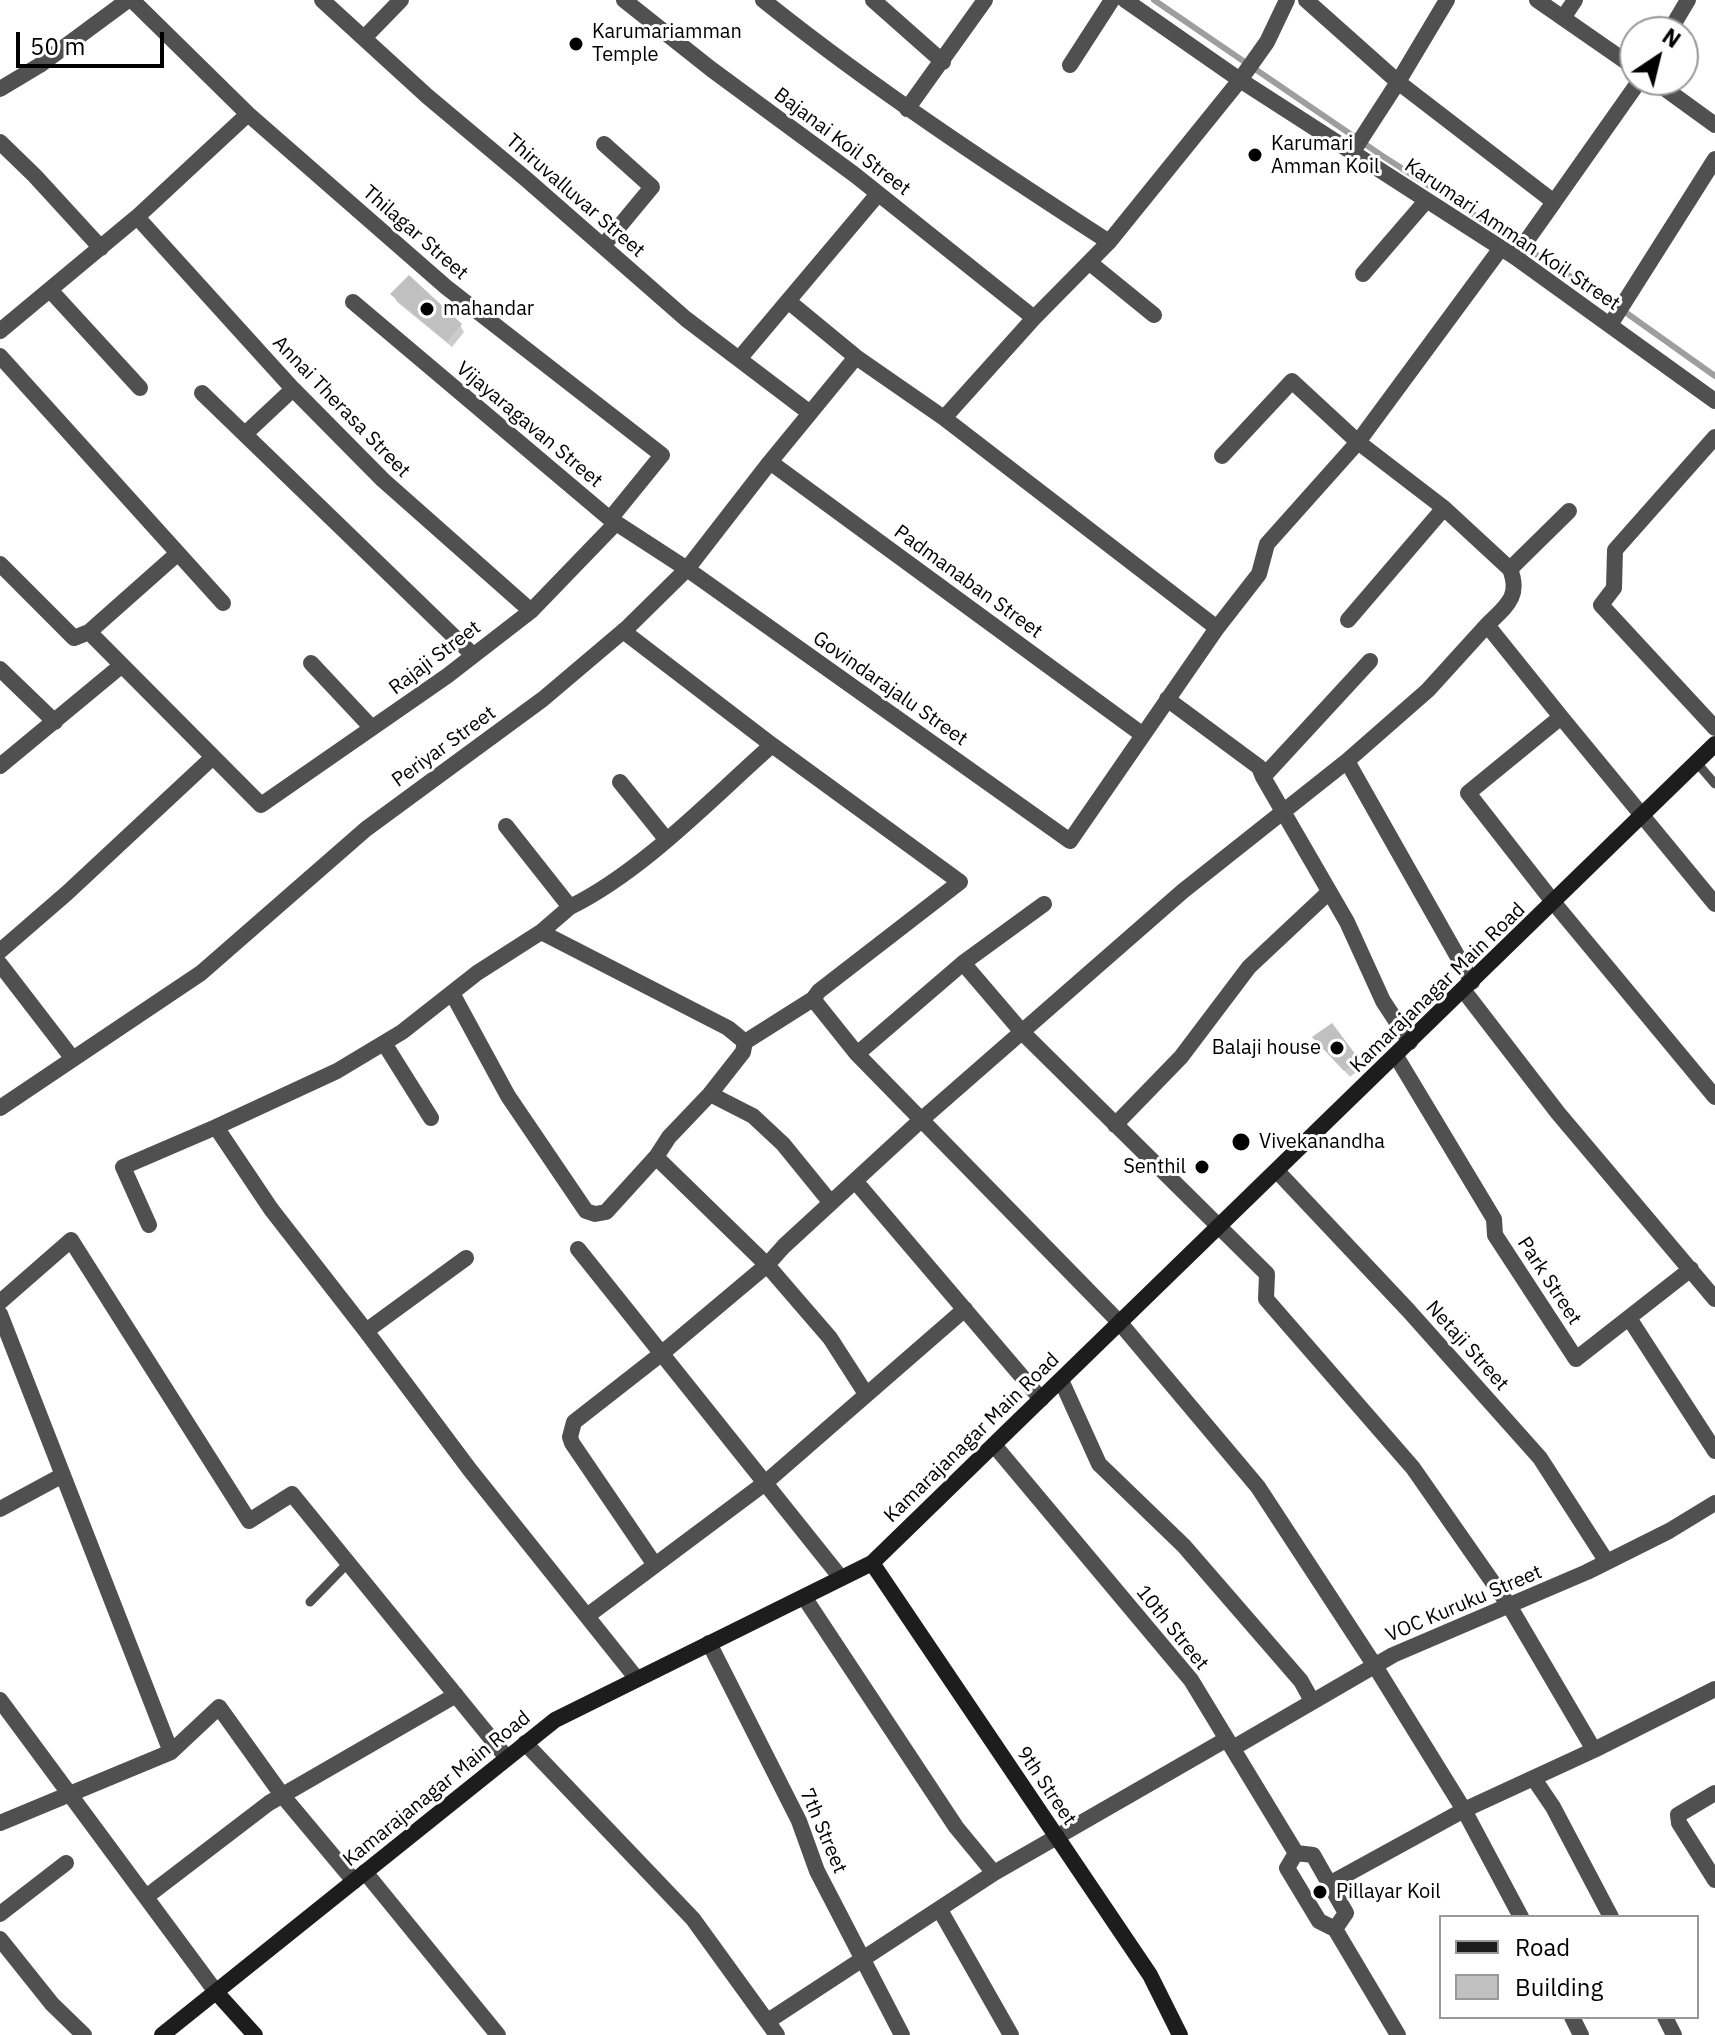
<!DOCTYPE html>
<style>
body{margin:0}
#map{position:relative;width:1715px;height:2035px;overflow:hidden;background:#fff;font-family:"IBM Plex Sans",sans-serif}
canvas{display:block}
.legend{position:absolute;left:1439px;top:1915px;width:260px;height:104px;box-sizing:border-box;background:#fff;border:2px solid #999;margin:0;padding:10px 14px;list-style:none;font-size:24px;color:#000}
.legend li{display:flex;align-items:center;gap:16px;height:40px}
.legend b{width:40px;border:2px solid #999}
.north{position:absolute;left:1619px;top:16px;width:80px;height:80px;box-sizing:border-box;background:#fff;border:2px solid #999;border-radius:50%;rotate:35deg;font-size:22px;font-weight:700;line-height:32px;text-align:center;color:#000}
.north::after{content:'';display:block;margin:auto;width:28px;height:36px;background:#000;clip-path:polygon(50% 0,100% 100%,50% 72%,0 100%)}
.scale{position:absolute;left:16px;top:32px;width:148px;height:36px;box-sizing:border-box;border:4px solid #000;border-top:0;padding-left:10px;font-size:24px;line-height:28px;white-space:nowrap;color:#000;-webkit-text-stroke:6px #fff;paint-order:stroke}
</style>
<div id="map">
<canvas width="1715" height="2035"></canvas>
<ul class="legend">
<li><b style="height:10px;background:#1d1d1d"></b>Road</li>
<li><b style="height:22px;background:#c0c0c0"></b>Building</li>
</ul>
<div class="north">N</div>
<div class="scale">50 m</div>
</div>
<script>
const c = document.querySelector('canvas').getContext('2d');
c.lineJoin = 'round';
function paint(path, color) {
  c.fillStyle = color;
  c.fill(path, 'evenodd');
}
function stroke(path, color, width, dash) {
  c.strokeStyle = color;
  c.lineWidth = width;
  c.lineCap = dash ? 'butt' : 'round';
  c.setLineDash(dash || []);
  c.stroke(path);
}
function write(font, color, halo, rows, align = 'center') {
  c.font = font + ' "IBM Plex Sans",sans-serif';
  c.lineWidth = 6;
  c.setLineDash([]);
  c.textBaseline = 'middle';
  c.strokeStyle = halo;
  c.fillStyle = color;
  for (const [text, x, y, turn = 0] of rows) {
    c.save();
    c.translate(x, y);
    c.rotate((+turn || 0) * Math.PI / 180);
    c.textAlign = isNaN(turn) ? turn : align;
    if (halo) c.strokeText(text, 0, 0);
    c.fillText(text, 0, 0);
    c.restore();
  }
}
paint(new Path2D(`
 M393 295 460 325 464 332 452 347 397 302Z
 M1315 1038 1358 1060 1362 1067 1350 1077Z`), '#0003');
stroke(new Path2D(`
 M1154 0 1381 155 1618 307 1715 376`), '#9e9e9e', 6);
paint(new Path2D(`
 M409 275 462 324 447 342 390 294Z
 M1332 1023 1359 1059 1344 1071 1312 1037Z`), '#c0c0c0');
stroke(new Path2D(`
 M1697 763 1715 784
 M310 1602 348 1563`), '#505050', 9);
stroke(new Path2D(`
 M132 0 248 114 446 287 662 455 610 519
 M322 0 427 96 526 179 686 319 810 413
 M624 0 711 69 855 175 1034 318
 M763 0C873 88 990 165 1109 242
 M873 0 943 62
 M1125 0 1240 80 1515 257 1715 401
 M1306 0 1398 82 1554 202 1515 257
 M1537 0 1635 68
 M1563 18 1575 0
 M1669 32 1688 0
 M365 37 401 0
 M1070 65 1112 0
 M1653 80 1715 125
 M0 89 40 65 128 0
 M907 109 985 0
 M0 142 35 176 101 248
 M1352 153 1398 82 1447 0
 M1554 202 1640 80
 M137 217 293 389 383 480 531 611
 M603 246 652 187 604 144
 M1090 263 1154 315
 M1363 274 1426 201
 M50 290 140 388
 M788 301 856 357 944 418 1217 628
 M353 302 610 519 687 569 1070 841 1217 628 1259 574 1267 544 1358 442 1501 248
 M1610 325 1715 159
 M0 331 137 217 248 114
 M0 356 223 603
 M739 359 878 194
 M202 393 472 654
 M944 418 1034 318 1109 242 1240 80 1267 42 1287 0
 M245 434 293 389
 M1715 437 1615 550 1614 588 1601 605 1715 728
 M1222 456 1292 381 1358 442 1444 508 1510 569
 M770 462 1143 735
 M0 564 74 638 89 632 261 805 447 676 531 611 616 523
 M1348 620 1444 508
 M623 631 772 745 960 882 819 991 813 999 745 1042
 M89 632 177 554
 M311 663 372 728
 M0 669 55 722
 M1167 699 1259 767 1263 777 1347 922 1383 1001 1410 1042
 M1561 717 1487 625C1506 606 1521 597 1510 569L1569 511
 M1347 761 1472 982
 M0 766 122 665
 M1263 777 1370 661
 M620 782 666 839
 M1715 904 1561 717 1468 793 1554 903 1715 1097
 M570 907C643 871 711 799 772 745
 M0 951 67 893 213 757
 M963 963 1022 1032 1267 1274 1266 1299 1413 1468 1510 1607 1594 1750
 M0 964 73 1059
 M1464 991 1558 1113 1715 1299
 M452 993 508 1096 586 1211 595 1214 606 1212 656 1157 669 1137 710 1094 743 1052 745 1042 728 1028 541 932
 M813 999 857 1054 1120 1323 1258 1487 1375 1666 1464 1810 1521 1917
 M384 1043 431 1118
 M857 1054 963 963 1044 904
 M1396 1056 1494 1219 1495 1235 1576 1359 1691 1269
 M710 1094 753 1116 783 1144 831 1203
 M0 1108 201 973 366 829 543 699 628 627 687 569 770 462 856 357
 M1115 1125 1181 1057 1249 967 1329 892
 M216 1127 337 1071 402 1032 477 973 541 932 570 907 506 826
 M1277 1171 1408 1310 1540 1458 1607 1562
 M856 1182 1041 1399
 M149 1225 123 1167 216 1127 271 1209 366 1331 470 1470 637 1679
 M578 1249 841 1578
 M0 1302 71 1240 249 1521 292 1494 507 1758
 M0 1314 171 1752
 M1629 1318 1715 1451
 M366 1331 466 1258
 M1061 1380 1099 1464 1184 1546 1301 1681 1312 1701
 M866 1394 830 1338 767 1265 784 1246 921 1120 1183 891 1347 761 1428 690 1487 625
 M994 1445 1191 1680 1296 1853 1287 1868 1319 1921 1335 1929 1398 2035
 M0 1509 63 1475
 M655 1565 572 1443 570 1437 574 1422 661 1354 767 1265 656 1157
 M804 1597 956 1827 994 1873
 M587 1616 765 1483 965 1309
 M709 1643 799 1821 817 1871 902 2035
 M0 1700 216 1992
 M525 1743 693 1919 777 2035
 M1233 1748 1393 1655 1587 1572 1669 1531 1715 1503
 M1534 1779 1553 1807 1611 1917
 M1715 1793 1678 1815 1679 1823 1715 1880
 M0 1823 171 1752 219 1707 282 1795 354 1881
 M1296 1853 1313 1855 1346 1913 1335 1929
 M365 1872 498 2035
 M1331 1883 1464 1810 1594 1750 1715 1689
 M146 1897 269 1803 456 1695
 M940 1910 1011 2035
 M0 1914 66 1863
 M0 1939 52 2004 84 2035
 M1572 2017 1581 2035
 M1665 2017 1674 2035
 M768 2021 994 1873 1227 1739`), '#505050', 16);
stroke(new Path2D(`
 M872 1563 1150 1975 1180 2035
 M216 1992 255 2035
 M162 2035 555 1720 872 1563 1715 744`), '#1d1d1d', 16);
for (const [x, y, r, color] of [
 [576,44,8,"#000"],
 [1255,155,8,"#000"],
 [427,309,8,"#000"],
 [1337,1048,8,"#000"],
 [1241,1142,10,"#000"],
 [1202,1167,8,"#000"],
 [1320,1892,8,"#000"]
]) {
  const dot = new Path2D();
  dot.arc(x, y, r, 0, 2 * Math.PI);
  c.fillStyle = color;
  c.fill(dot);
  stroke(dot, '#fff', 3);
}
write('20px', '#000', '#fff', [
 ["Karumariamman",592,32],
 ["Temple",592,55],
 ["Karumari",1271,144],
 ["Amman Koil",1271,167],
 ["mahandar",443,309],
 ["Balaji house",1321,1048,"right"],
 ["Vivekanandha",1259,1142],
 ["Senthil",1186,1167,"right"],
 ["Pillayar Koil",1336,1892]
], 'left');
write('20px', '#000', '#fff', [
 ["Bajanai Koil Street",842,142,37],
 ["Thiruvalluvar Street",575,196,41],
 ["Thilagar Street",415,233,41],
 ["Karumari Amman Koil Street",1512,235,34],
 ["Annai Therasa Street",341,407,46],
 ["Vijayaragavan Street",529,425,40],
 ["Padmanaban Street",968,582,36],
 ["Rajaji Street",435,658,-37],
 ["Govindarajalu Street",890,689,35],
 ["Periyar Street",444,747,-36],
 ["Kamarajanagar Main Road",1438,988,-44],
 ["Park Street",1549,1281,57],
 ["Netaji Street",1467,1346,48],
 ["Kamarajanagar Main Road",972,1438,-44],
 ["VOC Kuruku Street",1464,1604,-23],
 ["10th Street",1172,1628,51],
 ["9th Street",1046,1786,56],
 ["Kamarajanagar Main Road",437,1789,-39],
 ["7th Street",823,1831,67]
]);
</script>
